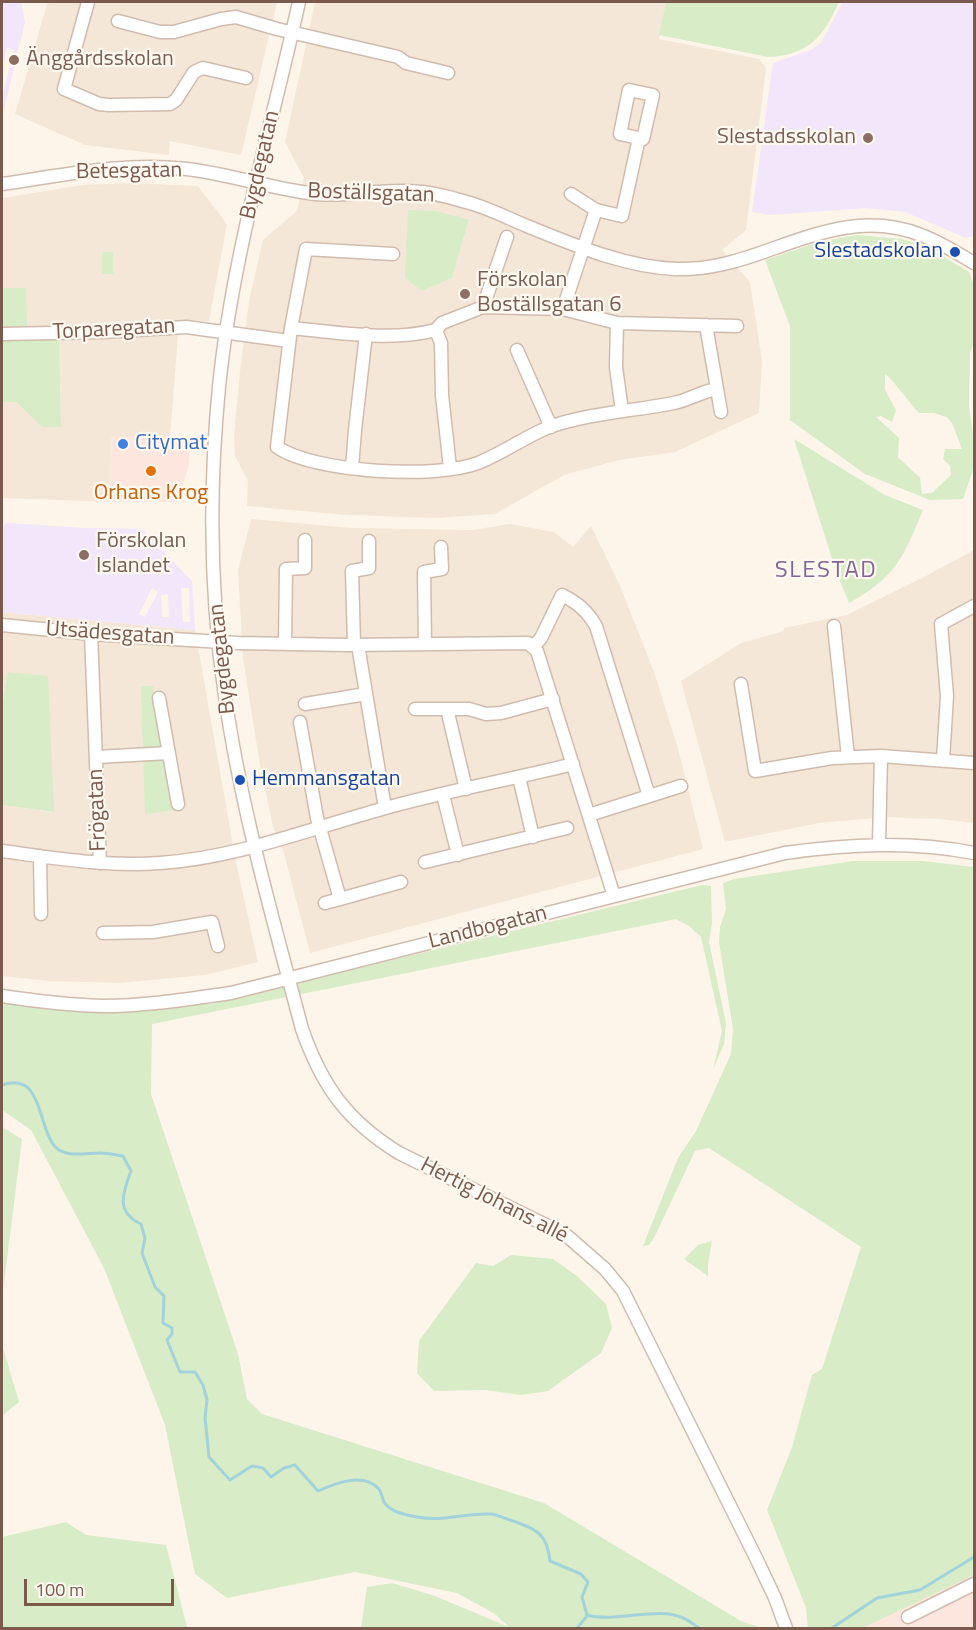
<!DOCTYPE html>
<meta charset="utf-8">
<style>
body{margin:0}
#map{position:relative;width:976px;height:1630px;overflow:hidden;background:#fdf5ea;font-family:"Titillium Web",sans-serif}
canvas{display:block}
.frame{position:absolute;inset:0;border:3px solid #795a4c;pointer-events:none}
.scale{position:absolute;left:24px;top:1579px;width:150px;height:27px;box-sizing:border-box;border:3px solid #795a4c;border-top:0;padding-left:8px;font-size:18px;line-height:21px;white-space:nowrap;color:#795a4c;-webkit-text-stroke:4px #fff9f1;paint-order:stroke}
</style>
<div id="map">
<canvas width="976" height="1630"></canvas>
<div class="frame"></div>
<div class="scale">100 m</div>
</div>
<script>
const c = document.querySelector('canvas').getContext('2d');
c.lineJoin = 'round';
function paint(path, color) {
  c.fillStyle = color;
  c.fill(path, 'evenodd');
}
function stroke(path, color, width, dash) {
  c.strokeStyle = color;
  c.lineWidth = width;
  c.lineCap = dash ? 'butt' : 'round';
  c.setLineDash(dash || []);
  c.stroke(path);
}
function write(font, color, halo, rows, align = 'center') {
  c.font = font + ' "Titillium Web",sans-serif';
  c.lineWidth = 4.5;
  c.setLineDash([]);
  c.textBaseline = 'middle';
  c.strokeStyle = halo;
  c.fillStyle = color;
  for (const [text, x, y, turn = 0] of rows) {
    c.save();
    c.translate(x, y);
    c.rotate((+turn || 0) * Math.PI / 180);
    c.textAlign = isNaN(turn) ? turn : align;
    if (halo) c.strokeText(text, 0, 0);
    c.fillText(text, 0, 0);
    c.restore();
  }
}
paint(new Path2D(`
 M51 2H277L241 155 170 141 169 155 85 145 15 114 47 4Z
 M315 2H666L659 39 759 59 766 68 746 230 722 250 750 282 762 361 759 413 675 452 619 460 564 475 495 514 437 518 348 515 247 506 248 481 235 456 234 437 240 371 249 301 263 240 297 211 304 178 285 142ZM469 220 452 278 422 291 414 284Z
 M132 183 198 186 227 224 209 321 179 323 170 437H111L110 502 2 498V402H16L42 427 61 426 59 328 26 327V288H2V201L3 198 82 185Z
 M251 519 352 528 472 530 510 524 554 532 573 547 591 526 621 588 654 672 677 745 703 849 310 953 283 850 273 827 260 765 243 659 238 570Z
 M974 550V823L940 819 886 817 819 823 725 842 681 681 741 643 784 631V628L847 615 926 576Z
 M2 612 195 630 236 862 258 962 205 975 120 983 49 981 2 976V805L53 812 7 672 2 712Z`), '#f5e7d8');
paint(new Path2D(`
 M111 436 190 437 189 464 178 502H110Z
 M974 1575V1628H863Z`), '#fde6de');
paint(new Path2D(`
 M2 2H21L25 22 2 118V97L14 50 7 48 2 70Z
 M843 2H974V236L966 238 905 212 866 208 771 215 752 212 773 63 813 49 821 43Z
 M7 523 84 528 142 529 192 581 195 630 2 612V528ZM152 588 158 592 145 617 139 614ZM181 588H189L190 622H183ZM168 594 169 617H162L161 595Z`), '#f2e6fa');
paint(new Path2D(`
 M666 2H839C823 37 809 55 768 57L659 35Z
 M408 210 436 211 469 220 452 278 422 291 405 278Z
 M857 235 902 239 928 247 969 272 974 285V342L970 353 969 406 974 442V467L963 499 930 500 865 474 790 420V326L765 260 819 242ZM885 374C892 378 911 405 919 413H934L947 417 953 425 962 449H945L943 459 950 466 951 475 932 493 922 494 920 477C911 471 907 464 898 458L899 438 876 417 881 416 892 422 896 410 885 390Z
 M102 252H113V274H102Z
 M2 288H26L27 327H59L61 427H42L16 402H2Z
 M794 439 885 495 923 510C903 558 896 577 849 603L837 574Z
 M7 672 48 676 54 812 2 805V712Z
 M141 686H153L174 807 182 806V809L145 814Z
 M853 861H923L974 867V1575L863 1628H808L806 1608 767 1510 792 1447 812 1375 822 1369 861 1247 709 1148 695 1151 654 1238 649 1245 643 1246 678 1158 696 1131 731 1054 733 1029 719 942 720 927 726 909 723 883 734 879Z
 M702 885 711 886 712 923 709 942 726 1023 724 1044 713 1070 722 1031 701 937 689 926 676 919 152 1024 151 1094 238 1354 247 1399 262 1414 544 1503 741 1621 762 1628H361L367 1587 392 1583 435 1596 509 1627 495 1614 457 1593 355 1572 227 1598 195 1574 165 1425 104 1268 31 1130 2 1110V999L124 1008 211 1004Z
 M2 1127 22 1139 2 1299Z
 M712 1241 708 1264V1276L684 1259 698 1245Z
 M511 1255 553 1259 577 1276 606 1304 612 1328 601 1353 548 1391 521 1395 486 1390 434 1391 417 1373 419 1341 476 1263 493 1266Z
 M2 1344 19 1402 2 1416Z
 M66 1522 86 1535 166 1545 187 1627 185 1628H2V1537Z`), '#d7ecc7');
stroke(new Path2D(`
 M2 1085C46 1070 36 1134 59 1150 71 1157 86 1153 100 1153 108 1153 116 1155 123 1156L131 1171C123 1192 115 1212 141 1224L145 1238 142 1253 155 1287 164 1296 163 1323 172 1328V1334L167 1340 180 1372H195L203 1385 207 1400 205 1418 209 1457 230 1480 252 1466 263 1468 271 1477 284 1468 295 1465 318 1491C336 1483 363 1472 379 1489 382 1493 382 1498 384 1502 390 1512 406 1515 417 1517 442 1522 465 1513 491 1514 498 1515 506 1519 513 1521 537 1529 547 1534 550 1561L581 1574 588 1582 582 1597 587 1615C616 1623 659 1606 683 1618 689 1620 694 1625 699 1628
 M577 1628 587 1616
 M832 1628 877 1598 920 1590 974 1557`), '#a3d3da', 3);
const minor = new Path2D(`
 M88 2 64 89 99 104 109 105 170 104 176 100 194 72 203 68 246 78
 M299 2C271 129 232 257 219 387 209 489 210 595 225 696 241 809 273 919 302 1029 322 1086 347 1121 399 1153L566 1235 605 1269 623 1291 757 1560 775 1598 786 1628
 M118 21 160 32H174L221 19 236 17 277 29 398 57 406 63 448 73
 M629 90 653 95 643 139 620 134Z
 M2 184C65 175 122 162 187 169 230 174 272 189 316 194 346 197 376 190 406 191 426 191 447 196 466 202 487 207 507 218 527 226 574 245 625 267 676 269 709 270 739 261 769 250 820 232 867 214 921 235 940 242 957 253 974 263
 M571 194 596 210
 M393 254 306 249 291 328 277 447C315 473 436 479 478 463 504 453 527 435 552 426 592 413 633 411 674 403 689 400 702 391 717 389
 M483 307 507 237
 M563 309 596 210 622 216 639 138
 M617 323 616 367 622 411
 M706 325 721 412
 M291 328C338 332 390 342 436 330
 M436 330 442 323 483 307 563 309 617 323 737 326
 M436 330 441 343 442 395 450 468
 M2 334 102 332 186 327 289 341
 M517 350 551 427
 M352 468 355 430 366 334
 M2 625 91 634 238 643 346 645 528 643 537 651 614 896
 M834 626 848 757
 M91 634 100 863
 M285 644 286 569 305 568V540
 M425 644 424 572 442 569 441 547
 M354 645 352 571 369 568V541
 M358 645 385 808
 M534 646 541 638 562 595C578 603 587 611 596 626L649 796
 M741 684 755 771 832 758 881 756 974 763
 M159 698 178 804
 M305 704 366 694
 M415 709H469L486 714 501 713 553 699
 M447 709 466 789
 M300 722 317 818 340 899 325 903
 M96 757 169 753
 M943 760 947 696 941 624 974 606
 M519 777 533 837
 M443 795 458 855
 M589 815 681 786
 M879 844 881 756
 M2 851C54 858 107 867 160 863 236 858 309 829 382 809 445 791 510 780 573 764
 M40 856 41 914
 M425 862 567 828
 M340 899 401 882
 M103 933 153 932 212 922 218 946
 M2 996C35 1001 69 1005 102 1006 145 1006 189 999 231 993L785 853C849 844 911 841 974 853
 M908 1617 974 1584`);
stroke(minor, '#d0bcae', 15);
stroke(minor, '#fff', 12);
for (const [x, y, r, color] of [
 [14,60,6,"#8d6e63"],
 [868,138,6,"#8d6e63"],
 [955,252,6,"#1a4fb4"],
 [465,294,6,"#8d6e63"],
 [123,444,6,"#3f7fe0"],
 [151,471,6,"#e8710a"],
 [84,555,6,"#8d6e63"],
 [240,780,6,"#1a4fb4"]
]) {
  const dot = new Path2D();
  dot.arc(x, y, r, 0, 2 * Math.PI);
  c.fillStyle = color;
  c.fill(dot);
  stroke(dot, '#fff9f1', 2);
}
write('22px', '#785e54', '#fff9f1', [
 ["Änggårdsskolan",26,60],
 ["Slestadsskolan",856,138,"right"],
 ["Förskolan",477,281],
 ["Boställsgatan 6",477,306],
 ["Förskolan",96,542],
 ["Islandet",96,567]
], 'left');
write('22px', '#795a4c', '#fff9f1', [
 ["Bygdegatan",261,165,-77],
 ["Betesgatan",129,172,-1],
 ["Boställsgatan",371,194,2],
 ["Torparegatan",114,330,-3],
 ["Utsädesgatan",110,634,4],
 ["Bygdegatan",223,659,-96],
 ["Frögatan",98,810,-92],
 ["Landbogatan",488,928,-14],
 ["Hertig Johans allé",494,1201,27]
]);
write('22px', '#164399', '#fff9f1', [
 ["Slestadskolan",943,252],
 ["Hemmansgatan",252,780,"left"]
], 'right');
write('22px', '#366cbe', '#fff9f1', [
 ["Citymat",135,444]
], 'left');
write('22px', '#c56008', '#fff9f1', [
 ["Orhans Krog",151,494]
]);
c.letterSpacing = '1.5px';
write('24px', '#836494', '#fff9f1', [
 ["SLESTAD",826,571]
]);
c.letterSpacing = '0px';
</script>
